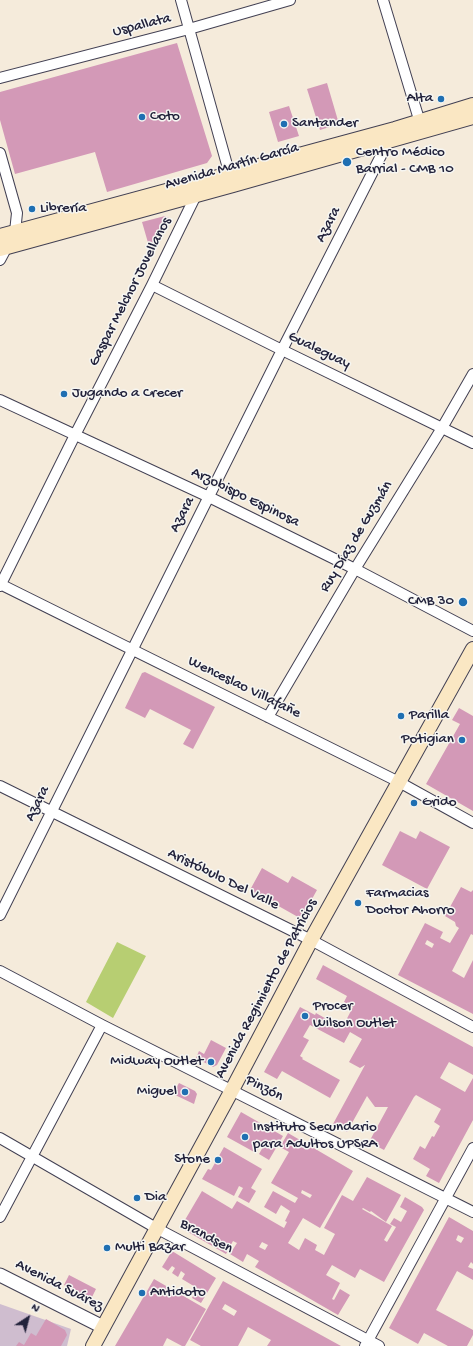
<!DOCTYPE html>
<meta charset="utf-8">
<style>
body{margin:0}
#map{position:relative;width:473px;height:1346px;overflow:hidden;background:#f5ebdb;font-family:"Gochi Hand",sans-serif}
canvas{display:block}
.north{position:absolute;left:8px;top:1298px;width:40px;height:40px;-webkit-text-stroke:3px #f6f6f2;paint-order:stroke;rotate:36deg;font-size:11px;font-weight:700;line-height:16px;text-align:center;color:#22223b}
.north::after{content:'';display:block;margin:auto;width:14px;height:18px;background:#22223b;clip-path:polygon(50% 0,100% 100%,50% 72%,0 100%)}
</style>
<div id="map">
<canvas width="473" height="1346"></canvas>
<div class="north">N</div>
</div>
<script>
const c = document.querySelector('canvas').getContext('2d');
c.lineJoin = 'round';
function paint(path, color) {
  c.fillStyle = color;
  c.fill(path, 'evenodd');
}
function stroke(path, color, width, dash) {
  c.strokeStyle = color;
  c.lineWidth = width;
  c.lineCap = dash ? 'butt' : 'round';
  c.setLineDash(dash || []);
  c.stroke(path);
}
function write(font, color, halo, rows, align = 'center') {
  c.font = font + ' "Gochi Hand",sans-serif';
  c.lineWidth = 3;
  c.setLineDash([]);
  c.textBaseline = 'middle';
  c.strokeStyle = halo;
  c.fillStyle = color;
  for (const [text, x, y, turn = 0] of rows) {
    c.save();
    c.translate(x, y);
    c.rotate((+turn || 0) * Math.PI / 180);
    c.textAlign = isNaN(turn) ? turn : align;
    if (halo) c.strokeText(text, 0, 0);
    c.fillText(text, 0, 0);
    c.restore();
  }
}
paint(new Path2D(`
 M0 1304 71 1329 67 1346H0Z`), '#cfbdcf');
paint(new Path2D(`
 M117 942 146 956 113 1018 86 1002Z`), '#b7ce72');
paint(new Path2D(`
 M177 43 212 156 207 163 107 192 95 152 15 174 0 120V92Z
 M327 83 339 124 320 130 307 89Z
 M289 106 299 136 278 142 269 112Z
 M165 216 171 219 151 253 142 222Z
 M145 672 215 707 193 749 183 744 191 730 150 709 145 718 125 708 142 673Z
 M459 708 473 716V811L426 784 460 724 452 720Z
 M400 831 416 839 420 831 450 847 427 889 382 865Z
 M262 868 288 883 292 876 317 890 303 915 298 917 250 890Z
 M461 887 471 892 473 890V935L471 934 452 971 464 978 473 960V1014L398 975 425 923 443 932 440 938 450 943 459 928 456 926 455 922 445 916ZM427 940 434 944 432 948 425 944Z
 M323 965 473 1047V1075L449 1062 440 1078 465 1092 473 1078V1120L439 1183 426 1176 430 1169 413 1159 420 1146 425 1149 432 1136 434 1137 440 1126 434 1122 441 1109 416 1095 414 1097 384 1150 369 1142 388 1107H375L367 1096 347 1132 333 1124 365 1065 360 1068 349 1062 362 1039 350 1032 344 1043 310 1025 303 1037 309 1040 300 1056 303 1058 302 1059 340 1080 330 1098 282 1071 277 1079 264 1072 300 1007 315 1015 316 1013 342 1028 353 1007 344 1002 347 996 316 979Z
 M211 1040 226 1048 217 1065 213 1067 196 1058 199 1051 204 1054Z
 M179 1083 195 1091 197 1094 194 1104 173 1094Z
 M241 1112 283 1136 269 1160 259 1154 263 1147 260 1146 256 1153 227 1137Z
 M288 1133 353 1171 320 1228 303 1218 288 1243 299 1250 305 1238 317 1245 315 1250 324 1255 335 1234 324 1228 342 1195 353 1201 367 1177 401 1195 386 1222 371 1211 370 1212 363 1208 362 1209 392 1226 384 1240 387 1242 396 1227 390 1224 394 1218 401 1222 407 1211 400 1207 405 1197 422 1207 424 1210 384 1282 360 1269 355 1278 332 1265 326 1275 340 1283 332 1299 334 1300 340 1289 350 1295 338 1315 255 1267 259 1261 247 1254 243 1262 230 1254 237 1243 233 1241 226 1254 183 1229 182 1225 202 1191 232 1209 237 1201 284 1228 287 1222 285 1221 290 1211 281 1205 276 1214 264 1207 273 1191 295 1203 298 1198 271 1183 289 1152 280 1147ZM302 1190 312 1195 310 1198 301 1193ZM262 1242 268 1245 265 1250 259 1247Z
 M224 1147 262 1169 251 1188 256 1191 249 1203 238 1197 243 1188 239 1186 234 1196 202 1179 208 1169 211 1170Z
 M449 1217 473 1231V1264L471 1262 468 1267 473 1269V1280L457 1271 436 1310 473 1330V1335L467 1346H448L424 1333 418 1344 389 1328ZM458 1235 464 1238 461 1243 456 1240Z
 M172 1251 216 1278 201 1303 192 1298 197 1288 182 1279 185 1274 181 1271 178 1277 172 1273 175 1268 172 1266 168 1271 162 1267Z
 M69 1275 96 1289 91 1299 64 1285Z
 M154 1279 206 1309 197 1325 185 1346H182L167 1338 163 1346H115Z
 M223 1281 301 1324 341 1346H267L271 1340 248 1327 238 1346H201L190 1340ZM225 1304 237 1311 234 1316 222 1309Z
 M46 1319 65 1330 67 1335 61 1346H16L19 1342 24 1345 31 1333 36 1336Z`), '#d399b7');
const minor = new Path2D(`
 M181 0 231 179
 M383 0 421 126
 M0 78 189 29 290 0
 M0 153 17 213 15 232 0 260
 M152 285 282 350 473 443
 M0 400 209 497 355 569 473 631
 M0 584 399 782 473 823
 M0 586 75 435 152 285 198 191
 M268 717 355 569 442 428 473 374
 M0 786 311 940 473 1027
 M0 915 282 350 390 138
 M0 971 102 1025 473 1212
 M0 1138 156 1228 379 1346
 M0 1217 102 1025
 M365 1346 473 1148`);
const tertiary = new Path2D(`
 M0 1275 103 1327`);
const secondary = new Path2D(`
 M0 236 395 129 473 105
 M0 249 233 185 473 117
 M93 1346 232 1090 311 940 473 649`);
stroke(minor, '#424053', 12);
stroke(tertiary, '#424053', 15);
stroke(secondary, '#424053', 16);
stroke(minor, '#fff', 10);
stroke(tertiary, '#fff', 13);
stroke(secondary, '#fae7c3', 14);
for (const [x, y, r, color] of [
 [441,99,4,"#1f6fb2"],
 [142,117,4,"#1f6fb2"],
 [284,124,4,"#1f6fb2"],
 [347,162,5,"#1f6fb2"],
 [32,209,4,"#1f6fb2"],
 [64,394,4,"#1f6fb2"],
 [463,602,5,"#1f6fb2"],
 [401,716,4,"#1f6fb2"],
 [462,740,4,"#1f6fb2"],
 [414,803,4,"#1f6fb2"],
 [358,903,4,"#1f6fb2"],
 [305,1016,4,"#1f6fb2"],
 [211,1062,4,"#1f6fb2"],
 [185,1092,4,"#1f6fb2"],
 [245,1137,4,"#1f6fb2"],
 [218,1160,4,"#1f6fb2"],
 [137,1198,4,"#1f6fb2"],
 [107,1248,4,"#1f6fb2"],
 [142,1293,4,"#1f6fb2"]
]) {
  const dot = new Path2D();
  dot.arc(x, y, r, 0, 2 * Math.PI);
  c.fillStyle = color;
  c.fill(dot);
  stroke(dot, '#f6f6f2', 1.5);
}
write('15px', '#22223b', '#f6f6f2', [
 ["Uspallata",142,26,-14],
 ["Avenida Martín García",232,167,-16],
 ["Azara",329,225,-63],
 ["Gaspar Melchor Jovellanos",131,292,-63],
 ["Gualeguay",319,351,26],
 ["Arzobispo Espinosa",245,498,26],
 ["Azara",183,515,-63],
 ["Ruy Díaz de Guzmán",357,537,-59],
 ["Wenceslao Villafañe",244,688,26],
 ["Azara",38,804,-64],
 ["Aristóbulo Del Valle",223,880,26],
 ["Avenida Regimiento de Patricios",267,989,-62],
 ["Pinzón",264,1089,27],
 ["Brandsen",206,1237,28],
 ["Avenida Suárez",59,1286,27]
]);
write('15px', '#22223b', '#f6f6f2', [
 ["Alta",433,99,"right"],
 ["Coto",150,117],
 ["Santander",292,124],
 ["Centro Médico",356,153],
 ["Barrial - CMB 10",356,170],
 ["Librería",40,209],
 ["Jugando a Crecer",72,394],
 ["CMB 30",454,602,"right"],
 ["Parilla",409,716],
 ["Potigian",454,740,"right"],
 ["Grido",422,803],
 ["Farmacias",366,894],
 ["Doctor Ahorro",366,911],
 ["Procer",313,1007],
 ["Wilson Outlet",313,1024],
 ["Midway Outlet",203,1062,"right"],
 ["Miguel",177,1092,"right"],
 ["Instituto Secundario",253,1128],
 ["para Adultos UPSRA",253,1145],
 ["Stone",210,1160,"right"],
 ["Dia",145,1198],
 ["Multi Bazar",115,1248],
 ["Antidoto",150,1293]
], 'left');
</script>
